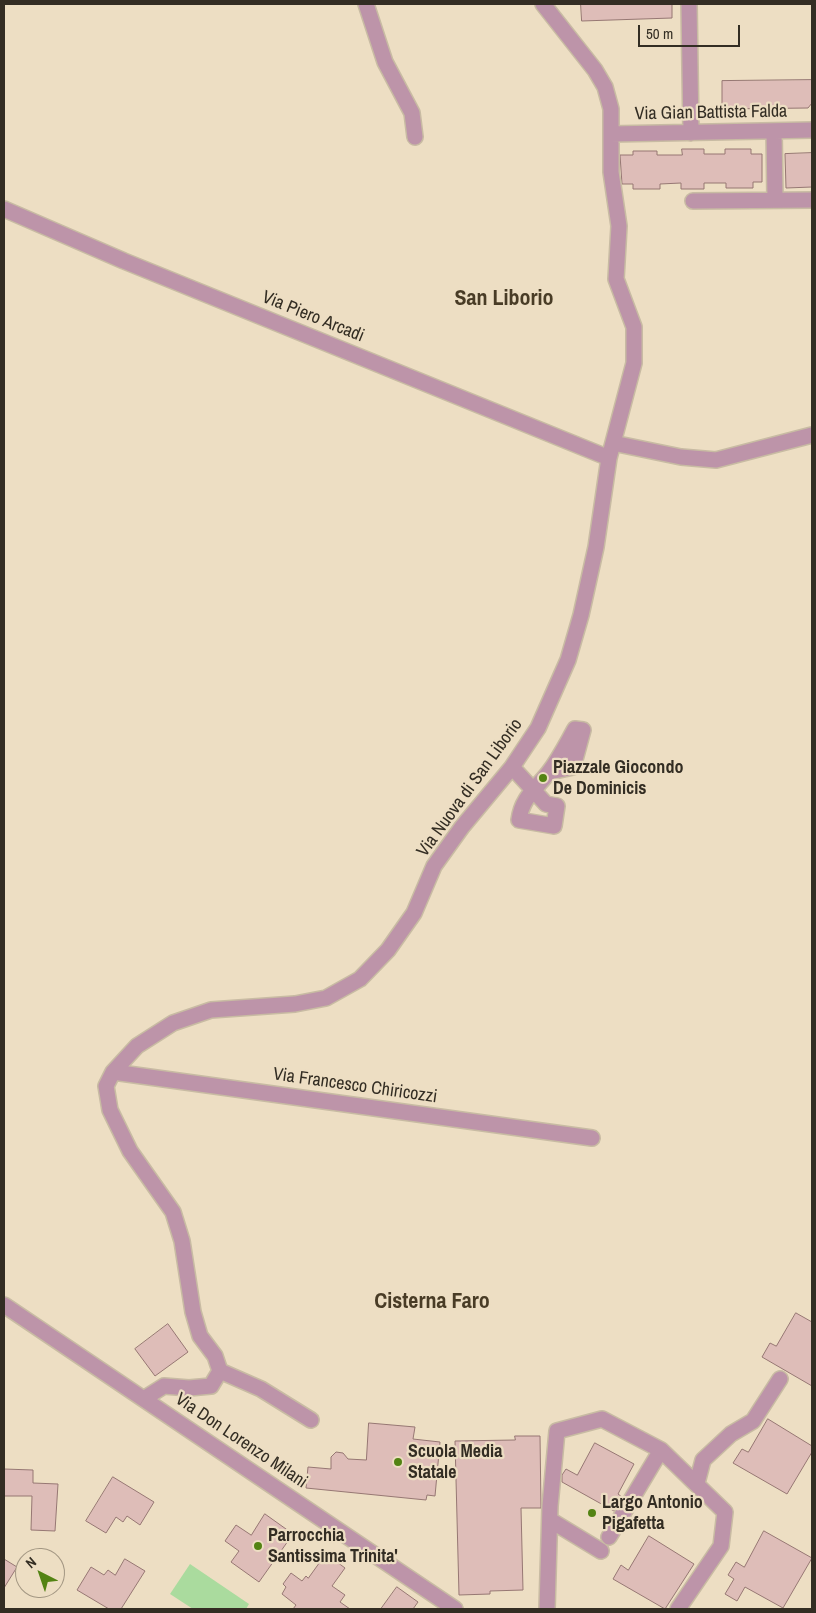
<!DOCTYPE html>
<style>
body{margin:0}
#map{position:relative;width:816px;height:1613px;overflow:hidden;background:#eddec3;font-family:"Archivo Narrow",sans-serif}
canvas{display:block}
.frame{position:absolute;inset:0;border:5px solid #332d23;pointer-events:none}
.north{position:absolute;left:15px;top:1548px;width:50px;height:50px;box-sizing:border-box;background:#eddec3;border:1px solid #a39783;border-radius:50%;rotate:319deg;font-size:14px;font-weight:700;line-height:20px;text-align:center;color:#332d23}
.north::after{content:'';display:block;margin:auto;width:18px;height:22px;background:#538313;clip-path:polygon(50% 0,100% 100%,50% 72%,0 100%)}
.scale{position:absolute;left:638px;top:25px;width:102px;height:22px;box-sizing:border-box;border:2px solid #332d23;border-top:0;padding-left:6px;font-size:15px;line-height:18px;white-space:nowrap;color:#332d23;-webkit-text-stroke:4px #eddec3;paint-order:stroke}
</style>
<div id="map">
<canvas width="816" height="1613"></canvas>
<div class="frame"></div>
<div class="north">N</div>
<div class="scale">50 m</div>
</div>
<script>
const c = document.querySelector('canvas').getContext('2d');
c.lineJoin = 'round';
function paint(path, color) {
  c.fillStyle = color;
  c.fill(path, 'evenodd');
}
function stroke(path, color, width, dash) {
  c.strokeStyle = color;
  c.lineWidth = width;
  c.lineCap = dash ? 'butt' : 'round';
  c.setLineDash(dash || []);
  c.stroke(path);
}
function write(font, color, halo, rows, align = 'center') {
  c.font = font + ' "Archivo Narrow",sans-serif';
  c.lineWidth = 4.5;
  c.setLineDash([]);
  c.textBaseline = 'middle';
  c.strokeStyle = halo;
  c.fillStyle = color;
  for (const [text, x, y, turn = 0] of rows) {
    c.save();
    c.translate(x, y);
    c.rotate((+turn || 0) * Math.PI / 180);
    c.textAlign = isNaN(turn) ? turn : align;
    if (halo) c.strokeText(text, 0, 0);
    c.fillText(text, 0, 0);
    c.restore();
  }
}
paint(new Path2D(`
 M190 1564 249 1604 246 1609H193L170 1594Z`), '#aadb9e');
const building = new Path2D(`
 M581 4H672V18L582 21Z
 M812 80V103L808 108 722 109V81Z
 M682 149H704V154H725V149H751V154H762V182H753V188H726V183H704V189H681V183L660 184V189H633V184H622L620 155H633V151H657V155H682Z
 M812 153V187L786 188 785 154Z
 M796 1313 812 1322V1386L762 1357 770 1343 776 1346Z
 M168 1324 188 1352 155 1376 135 1349Z
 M768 1419 812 1446V1452L787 1494 733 1463 742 1449 748 1452Z
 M369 1423 415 1427 413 1439 440 1442 435 1496 427 1495 426 1500 306 1488 308 1467 331 1469V1457L336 1452 343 1453 348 1459 366 1460Z
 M515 1436H540L541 1508H521L523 1590 490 1591V1594L459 1595 455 1441 515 1440Z
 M595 1443 634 1464 618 1494 622 1497 614 1511 562 1482V1475L566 1469 577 1475Z
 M4 1469 33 1470V1483L58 1484 55 1531 31 1530 32 1496H4Z
 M113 1477 154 1502 140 1525 127 1516 123 1522 116 1517 106 1533 86 1521Z
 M265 1514 293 1534 259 1582 231 1562 239 1551 225 1541 236 1525 251 1535Z
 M764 1531 812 1558 783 1608 745 1587 737 1601 725 1594 734 1579 728 1575 736 1562 744 1567Z
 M649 1536 694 1564 665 1609 613 1579 621 1565 628 1570Z
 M324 1557 331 1562 333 1559 345 1568 332 1586 345 1595 340 1602 350 1609H293L296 1605 282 1594 286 1587 283 1584 291 1573 302 1581 306 1576 308 1578Z
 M4 1559 17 1567 4 1588Z
 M125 1559 145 1571 121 1609H109L77 1590 91 1567 104 1575 108 1570 115 1575Z
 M397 1587 418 1602 413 1609H381Z`);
paint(building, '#debdb8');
stroke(building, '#967773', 1);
const minor = new Path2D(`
 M366 4 385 62 412 113 415 137
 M689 4 691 133
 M774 131 775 200
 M611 134 812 130
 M693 201 812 200
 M4 209 124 261 609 458
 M613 443 681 457 716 460 812 435
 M512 767 546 804 557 806 554 826 519 820C522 797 536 789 549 772 559 759 567 743 575 729L583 730 573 767 550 772
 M113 1072 592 1138
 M4 1305 455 1609
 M220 1371 261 1389 311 1420
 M145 1398 164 1386 189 1388 211 1386 220 1371 215 1356 200 1336 193 1312 182 1241 173 1212 130 1151 110 1110 106 1086 113 1072 137 1046 173 1023 211 1010 295 1004 326 998 360 979 388 950 414 913 434 866 462 827 512 767 538 728 568 660 581 615 596 547 609 458 634 363V327L616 279 619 226 611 172V109L605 87 595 70 543 4
 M697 1483 703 1460 731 1434 753 1421 780 1379
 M550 1520 601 1551
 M609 1537 661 1450
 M547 1609 550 1506 557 1431 602 1419 661 1450 725 1512 721 1546 678 1609`);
stroke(minor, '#c8bba3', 18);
stroke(minor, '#bd94a9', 15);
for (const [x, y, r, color] of [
 [543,778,5,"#538313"],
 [398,1462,5,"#538313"],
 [592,1513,5,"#538313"],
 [258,1546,5,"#538313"]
]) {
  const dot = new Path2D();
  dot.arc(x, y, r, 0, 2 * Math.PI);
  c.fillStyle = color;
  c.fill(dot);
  stroke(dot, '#eddec3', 2);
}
write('18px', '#332d23', '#eddec3', [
 ["Via Gian Battista Falda",711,113,-1],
 ["Via Piero Arcadi",313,317,22],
 ["Via Nuova di San Liborio",470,788,-54],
 ["Via Francesco Chiricozzi",355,1086,8],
 ["Via Don Lorenzo Milani",241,1441,34]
]);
write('bold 18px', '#332d23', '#eddec3', [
 ["Piazzale Giocondo",553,768],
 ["De Dominicis",553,789],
 ["Scuola Media",408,1452],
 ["Statale",408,1473],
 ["Largo Antonio",602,1503],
 ["Pigafetta",602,1524],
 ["Parrocchia",268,1536],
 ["Santissima Trinita'",268,1557]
], 'left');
write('bold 22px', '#493c26', '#eddec3', [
 ["San Liborio",504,299],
 ["Cisterna Faro",432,1302]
]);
</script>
